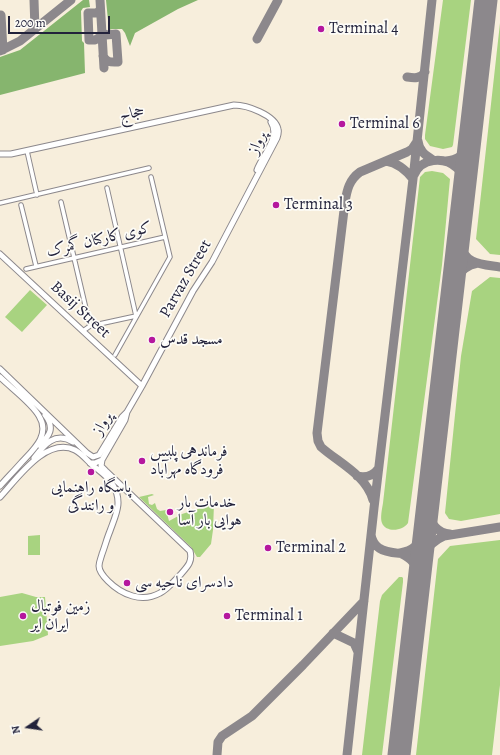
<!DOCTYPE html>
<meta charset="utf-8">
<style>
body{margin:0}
#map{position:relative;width:500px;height:755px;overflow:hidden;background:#f7eedc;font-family:Alegreya,serif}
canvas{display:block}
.north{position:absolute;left:8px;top:707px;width:40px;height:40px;-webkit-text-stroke:3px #fdfcf7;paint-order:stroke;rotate:257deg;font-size:11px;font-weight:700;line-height:16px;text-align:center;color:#22223b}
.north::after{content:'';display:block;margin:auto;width:14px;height:18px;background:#22223b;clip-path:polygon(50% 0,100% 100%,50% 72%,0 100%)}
.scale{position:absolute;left:8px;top:16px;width:102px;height:18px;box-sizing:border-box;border:2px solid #22223b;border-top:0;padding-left:5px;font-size:12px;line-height:14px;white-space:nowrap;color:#22223b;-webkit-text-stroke:3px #fdfcf7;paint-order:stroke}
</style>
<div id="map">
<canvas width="500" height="755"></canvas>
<div class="north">N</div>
<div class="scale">200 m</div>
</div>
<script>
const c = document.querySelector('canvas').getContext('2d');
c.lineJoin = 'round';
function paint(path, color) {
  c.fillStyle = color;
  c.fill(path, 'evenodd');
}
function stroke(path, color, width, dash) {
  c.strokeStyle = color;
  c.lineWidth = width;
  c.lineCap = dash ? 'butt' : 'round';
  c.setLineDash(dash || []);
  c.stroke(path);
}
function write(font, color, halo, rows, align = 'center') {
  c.font = font + ' Alegreya,Amiri,serif';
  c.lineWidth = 3.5;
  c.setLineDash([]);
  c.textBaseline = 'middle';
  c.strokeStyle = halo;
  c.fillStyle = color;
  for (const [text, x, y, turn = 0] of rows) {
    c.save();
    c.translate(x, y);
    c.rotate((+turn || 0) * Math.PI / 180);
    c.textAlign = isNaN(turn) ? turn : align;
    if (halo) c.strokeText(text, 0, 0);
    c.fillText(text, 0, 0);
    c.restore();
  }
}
paint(new Path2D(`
 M443 0H471L453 145 452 147 443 149 430 146 425 139V135Z
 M500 23V255L490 254 476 239Z
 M432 171 443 173 450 179 442 265 408 523C403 531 386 533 382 523 380 518 382 509 383 503L420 177 425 172Z
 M490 277 500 278V514L461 521 449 519 445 513 461 356 472 291Z
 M30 290 47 305 22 332 5 317Z
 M152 494 154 495 148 497 149 504 152 505 155 503 157 509 160 511 166 510 169 521 182 514 214 504 213 530 211 544 200 557H197L191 547 139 497Z
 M40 535V555H28V536Z
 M500 540V685L492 755H416L438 559 450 546Z
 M399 577H402L403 578V582L382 755H362L380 601 382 595Z
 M22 593 36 597H45L48 635 33 641 0 646V597Z`), '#a8d380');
paint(new Path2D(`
 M83 0H89L90 7 83 8 81 11 82 41 84 43 85 73 0 95V57L20 50Z
 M106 0H198L178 9 135 33 130 46 125 33 122 29H112L109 30Z`), '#86b56e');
stroke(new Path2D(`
 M34 0 35 29
 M100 0 104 68
 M100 10 97 13H88L89 40H95L100 37 102 32 106 35 116 34 118 62C111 62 107 63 103 56
 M1 15 3 50
 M257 39 278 0
 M0 51 20 41 71 0
 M407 77C414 78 420 79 425 72
 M418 141C419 151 425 155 433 160
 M386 161C398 163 406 170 413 179
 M446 161C457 160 465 155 470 144
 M414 175C421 158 444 156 457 168 462 172 464 178 465 184
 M459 243C466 265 480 264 500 267
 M455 280C460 270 467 265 478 263
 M357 476C366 478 373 476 378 469
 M373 500C366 475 339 463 321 447L318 441 317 433 345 202C347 190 349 180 360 172L407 152 412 149 416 143
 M427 510C430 522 436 533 450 534
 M371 535C372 540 374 545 379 548 386 553 412 556 420 552 429 548 434 540 444 536L500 527
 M419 578C417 565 412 558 400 553 413 551 420 544 425 532
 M333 633 354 643 358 652
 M217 755 218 742 222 736 252 716 303 665 364 601
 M347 755 374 508 413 179 432 0`), '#8c888c', 9);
stroke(new Path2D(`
 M399 755 486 0`), '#8c888c', 23);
const street = new Path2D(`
 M27 151 37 195
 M61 202 90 326
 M0 203 149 168
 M21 205 36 266
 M26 269 165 237
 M83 331 90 326 136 316 107 188
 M115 355 170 257 151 177`);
const secondary = new Path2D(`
 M0 154H11L234 105C247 105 275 115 278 129 279 132 278 135 277 138L212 262 193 291 142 386 127 412 122 417 99 455 93 457 87 453 0 369
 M257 170C262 156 281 137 271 122
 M0 254 142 386
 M0 377C10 387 33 404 39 416 51 435 33 450 21 463 14 471 7 478 0 486
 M39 445C50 436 55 428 45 415
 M34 458C44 445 55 431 73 442
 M90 463H95L102 460 125 420 127 412
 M0 497C17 479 46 436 75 450 81 453 86 459 91 464 98 470 109 477 113 485 123 502 116 514 110 531 107 538 105 546 102 554 101 558 99 562 99 566 99 571 105 578 108 581 122 595 142 603 160 593 168 589 174 581 180 575 187 567 193 562 190 551L106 471 101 466 102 460`);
stroke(street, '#8c888c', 5.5);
stroke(secondary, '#8c888c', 7);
stroke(street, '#fff', 3.5);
stroke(secondary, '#fff', 5);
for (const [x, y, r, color] of [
 [321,29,4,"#b5179e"],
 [342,124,4,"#b5179e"],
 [276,205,4,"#b5179e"],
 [152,340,4,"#b5179e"],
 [142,461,4,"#b5179e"],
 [91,472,4,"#b5179e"],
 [170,512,4,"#b5179e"],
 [268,548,4,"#b5179e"],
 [127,583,4,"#b5179e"],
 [23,616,4,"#b5179e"],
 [227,616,4,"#b5179e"]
]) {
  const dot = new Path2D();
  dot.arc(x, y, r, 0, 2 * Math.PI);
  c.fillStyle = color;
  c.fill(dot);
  stroke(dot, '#fdfcf7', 1.5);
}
write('16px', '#22223b', '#fdfcf7', [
 ["Terminal 4",329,29],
 ["Terminal 6",350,124],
 ["Terminal 3",284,205],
 ["مسجد قدس",160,340],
 ["فرماندهی پلیس",150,452],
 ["فرودگاه مهرآباد",150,470],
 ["پاسگاه راهنمایی",91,488,"center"],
 ["و رانندگی",91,506,"center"],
 ["خدمات بار",178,503],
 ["هوایی بار آسا",178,521],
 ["Terminal 2",276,548],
 ["دادسرای ناحیه سی",135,583],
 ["زمین فوتبال",31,607],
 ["ایران ایر",31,625],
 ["Terminal 1",235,616]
], 'left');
write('16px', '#22223b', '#fdfcf7', [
 ["حجاج",132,114,-12],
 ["پرواز",258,143,-65],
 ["کوی کارکنان گمرک",99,240,-13],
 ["Parvaz Street",186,279,-60],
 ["Basij Street",80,310,43],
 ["پرواز",103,424,-58]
]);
</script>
